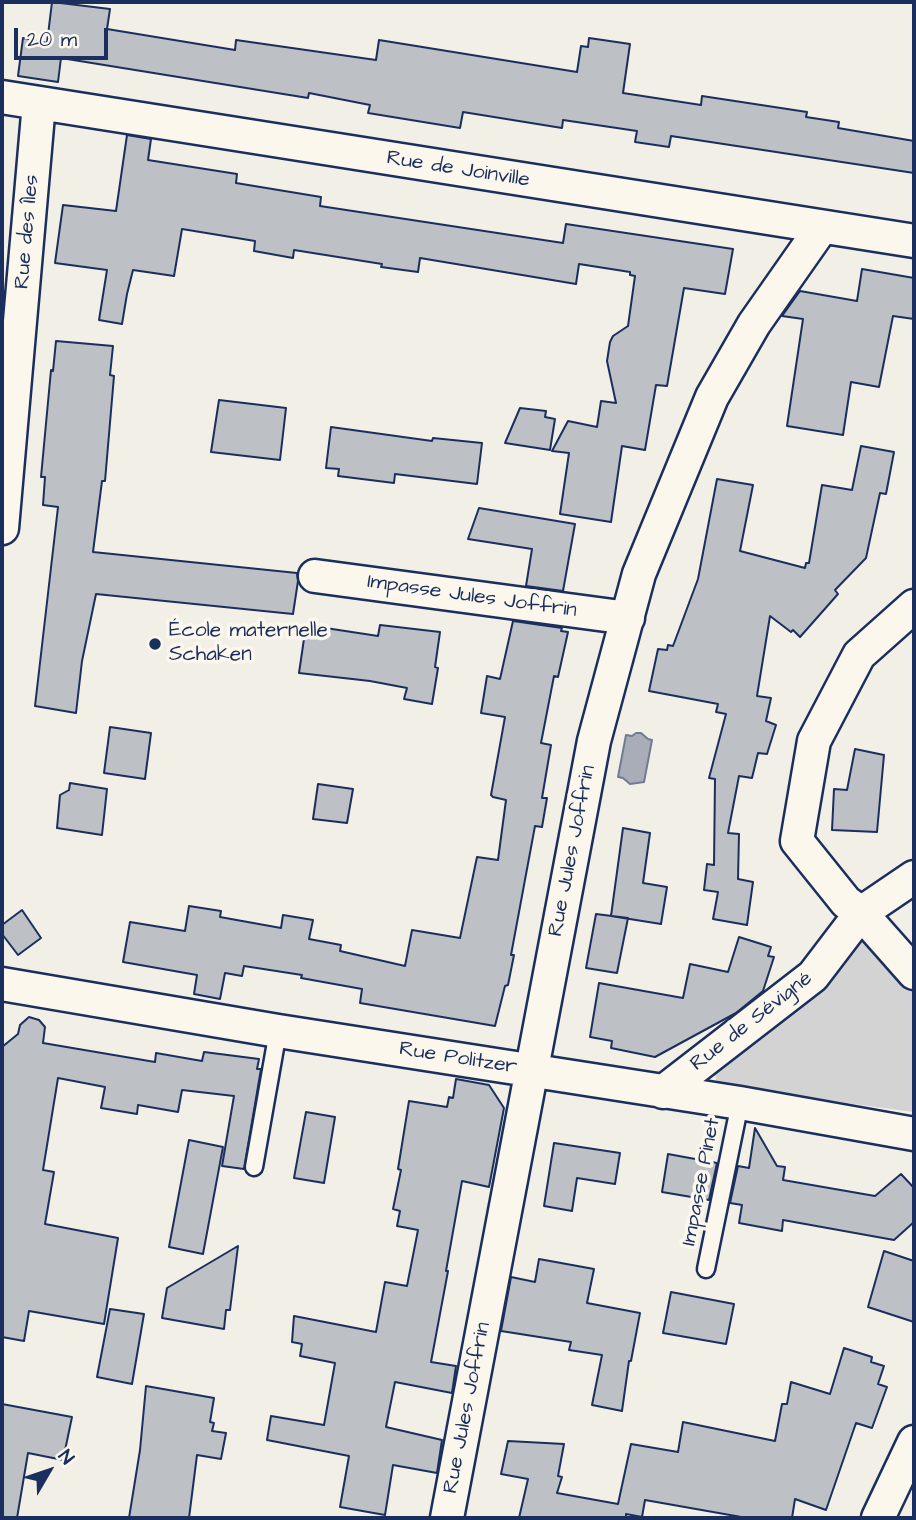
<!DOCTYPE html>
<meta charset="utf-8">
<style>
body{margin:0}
#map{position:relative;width:916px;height:1520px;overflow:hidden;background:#f2efe6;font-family:"Architects Daughter",sans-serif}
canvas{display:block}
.frame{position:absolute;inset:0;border:4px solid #1b2f5e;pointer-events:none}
.north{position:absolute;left:14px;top:1436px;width:70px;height:70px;-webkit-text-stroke:5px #fbf7ec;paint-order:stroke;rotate:51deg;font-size:19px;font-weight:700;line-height:28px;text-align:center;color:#1b2f5e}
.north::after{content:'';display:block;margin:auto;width:24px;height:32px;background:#1b2f5e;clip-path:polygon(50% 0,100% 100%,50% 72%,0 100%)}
.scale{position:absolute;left:14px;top:28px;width:94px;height:32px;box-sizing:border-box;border:4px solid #1b2f5e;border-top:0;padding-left:9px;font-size:21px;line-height:24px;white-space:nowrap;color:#1b2f5e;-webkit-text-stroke:5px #fbf7ec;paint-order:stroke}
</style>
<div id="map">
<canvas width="916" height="1520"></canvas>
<div class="frame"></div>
<div class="north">N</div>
<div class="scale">20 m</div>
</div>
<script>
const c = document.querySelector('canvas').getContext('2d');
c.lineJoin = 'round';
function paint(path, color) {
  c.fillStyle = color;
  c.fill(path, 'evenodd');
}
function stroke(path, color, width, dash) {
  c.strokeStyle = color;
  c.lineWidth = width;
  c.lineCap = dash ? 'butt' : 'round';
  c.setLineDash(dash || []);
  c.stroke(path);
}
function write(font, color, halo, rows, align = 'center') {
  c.font = font + ' "Architects Daughter",sans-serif';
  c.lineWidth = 7;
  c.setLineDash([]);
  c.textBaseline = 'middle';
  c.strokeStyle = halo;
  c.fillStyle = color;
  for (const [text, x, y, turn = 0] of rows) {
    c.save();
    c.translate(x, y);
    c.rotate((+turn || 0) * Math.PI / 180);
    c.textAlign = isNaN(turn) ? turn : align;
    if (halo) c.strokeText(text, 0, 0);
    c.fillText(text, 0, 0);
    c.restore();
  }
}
paint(new Path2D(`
 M868 936 914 983V1112L724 1087 716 1080 715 1068 859 937Z`), '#d2d3d2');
const water = new Path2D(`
 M636 733H641L648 739 652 740 644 782 630 784 623 778 618 777 626 735 632 736Z`);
paint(water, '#a9adb7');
stroke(water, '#707b93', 2);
const building = new Path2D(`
 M52 2 110 9 107 29 235 50 236 40 376 60 379 40 577 72 581 46 588 47 589 38 630 44 623 93 701 105 702 96 807 112 806 117 839 122 838 128 914 141V173L671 136 669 147 635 142 637 131 563 120 562 128 463 112 460 128 368 113 370 105 309 93 308 98 61 58 58 82 18 76 23 38 47 43Z
 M127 135 151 139 148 160 237 174 236 183 321 197 320 206 563 243 566 224 733 249 725 294 684 288 667 386 656 385 645 450 622 446 611 522 560 514 569 453 552 451 568 421 597 427 601 401 616 403 607 361 610 342 613 336 628 326 635 276 630 275V272L579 264 576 284 420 258 418 272 381 267 382 264 294 250 293 258 254 251 255 241 182 229 174 276 133 270 127 294 122 324 99 320 107 270 55 263 63 205 116 211Z
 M862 269 914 278V319L893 316 879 387 851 382 843 435 787 426 803 319 782 316 800 291 857 301Z
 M56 341 113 346 110 375 114 376 105 481H102L93 552 297 573 298 581 293 614 96 594 82 661 76 713 35 706 58 507 43 505 45 477H41L51 370 53 371Z
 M219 400 286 408 280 460 211 452Z
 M520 408 546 411 545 417 555 419 550 450 505 443Z
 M331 427 432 441 433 438 482 443 477 484 395 474 394 483 338 476 339 469 326 468Z
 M861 446 894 452 886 494 880 493 866 558 835 590 838 594 800 637 793 630 791 632 770 616 757 696 771 698 766 721 776 725 767 754 758 753 752 778 739 776 728 833 739 834 738 879 753 882 747 925 713 919 718 892 704 890 707 864 714 865 715 779 709 778 726 714 716 712 718 704 649 691 658 649 667 650 668 645 673 646 698 579 717 479 753 485 740 551 805 568 806 563H809L822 485 852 490Z
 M479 508 575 524 563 591 526 586 532 549 468 539Z
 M513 621 562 628 561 631 568 632 558 677 554 676 541 743 551 745 542 798H547L542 827 535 826 511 955H514L508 985 505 986 495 1026 360 1003 362 989 301 978 302 975 244 966 242 976 225 973 220 999 194 994 197 975 123 962 130 922 185 931 189 906 221 911 220 917 281 928 283 915 313 920 309 939 341 945 340 951 405 966 412 930 460 938 477 857 498 860 506 800 493 797 491 795 505 717 481 713 487 676 500 679Z
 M306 625 378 636 380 625 440 632 435 667 438 668 432 704 404 699 407 688 370 681 299 673Z
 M110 727 151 733 145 779 104 773Z
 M855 749 884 755 877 832 832 830 834 789 847 790Z
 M70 783 107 789 102 835 57 828 60 795 69 790Z
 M318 784 353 789 347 823 313 819Z
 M623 828 650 833 643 883 667 887 661 924 611 916Z
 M22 910 41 938 18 955 2 934V925Z
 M596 914 628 918 617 973 586 968Z
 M739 937 771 947 768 956 774 957 763 991 736 1013 655 1057 611 1048 612 1041 590 1037 599 983 683 998 690 964 728 972Z
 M29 1017 39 1020 45 1027 43 1043 155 1062 156 1053 202 1061 204 1052 259 1059 257 1069H261L244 1169 222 1166 234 1096 182 1090 178 1112 138 1105 137 1114 101 1108 105 1087 58 1078 43 1170 54 1172 45 1224 118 1238 104 1324 29 1311 24 1341 2 1337V1047L18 1034 20 1025Z
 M456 1079 489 1085 504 1108 489 1187 462 1181 446 1271H448L431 1362 456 1366 452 1393 395 1382 386 1427 442 1440 437 1473 393 1465 385 1515 340 1507 349 1456 267 1440 271 1416 324 1425 335 1363 300 1356 302 1344 292 1342 294 1316 376 1332 385 1282 407 1286 418 1230 397 1226 400 1211 393 1209 401 1170 398 1169 409 1101 447 1107 449 1097 453 1098Z
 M306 1112 335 1117 324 1183 294 1178Z
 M755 1128 777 1166 785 1167 783 1180 875 1196 901 1174 914 1188V1222L894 1240 783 1220 782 1231 739 1223 742 1205 730 1203 738 1166 749 1168Z
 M189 1140 223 1147 203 1254 169 1247Z
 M554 1143 620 1153 615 1184 577 1178 572 1211 544 1206Z
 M668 1154 717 1163 709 1200 662 1192Z
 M238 1246 230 1310H226L224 1329 162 1318 167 1288Z
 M884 1251 914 1261V1322L868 1307Z
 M539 1259 594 1269 587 1303 640 1313 631 1361H629L622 1411 592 1405 602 1355 569 1350 571 1342 501 1331 511 1277 535 1282Z
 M671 1292 734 1304 726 1344 663 1333Z
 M110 1309 144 1314 132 1384 97 1377Z
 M844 1348 872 1357 871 1362 884 1366 878 1384 887 1387 872 1428 856 1423 826 1510 795 1499 792 1518H747L645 1500 642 1517 626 1514V1518H519L528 1479 501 1474 508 1441 564 1444 558 1476 562 1477 557 1493 618 1504 631 1444 678 1452 683 1422 775 1441 782 1404H787L791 1382 830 1394Z
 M146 1386 214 1398 210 1422 214 1423 212 1431 226 1433 221 1459 197 1455 189 1518H129L140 1450Z
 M2 1404 72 1417 63 1460 28 1453 17 1518H2Z`);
paint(building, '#bdc0c4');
stroke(building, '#1b2f5e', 2);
const service = new Path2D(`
 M254 1167 278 1031
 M706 1269 740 1103`);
const minor = new Path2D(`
 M2 97 914 241
 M2 528 39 103
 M315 576 628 618
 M914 606 859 655 814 741 797 841 846 902 861 913 914 973
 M2 984 278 1031 740 1103 914 1134
 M663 1092 813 976 861 913 914 877
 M447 1518 594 741 639 574 712 397 754 324 822 227
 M878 1518 914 1442`);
stroke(service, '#1b2f5e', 21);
stroke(minor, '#1b2f5e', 37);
stroke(service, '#fbf7ec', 16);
stroke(minor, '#fbf7ec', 32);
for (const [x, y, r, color] of [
 [155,644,7,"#1b2f5e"]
]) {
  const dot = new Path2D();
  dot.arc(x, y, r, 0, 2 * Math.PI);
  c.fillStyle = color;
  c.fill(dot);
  stroke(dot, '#fbf7ec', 2.5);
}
write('21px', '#1b2f5e', '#fbf7ec', [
 ["Rue de Joinville",458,170,9],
 ["Rue des Îles",28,232,-85],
 ["Impasse Jules Joffrin",472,597,8],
 ["Rue Jules Joffrin",573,851,-79],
 ["Rue de Sévigné",752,1022,-38],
 ["Rue Politzer",458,1059,9],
 ["Impasse Pinet",702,1182,-79],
 ["Rue Jules Joffrin",468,1408,-79]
]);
write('21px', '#1b2f5e', '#fbf7ec', [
 ["École maternelle",169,632],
 ["Schaken",169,656]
], 'left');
</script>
